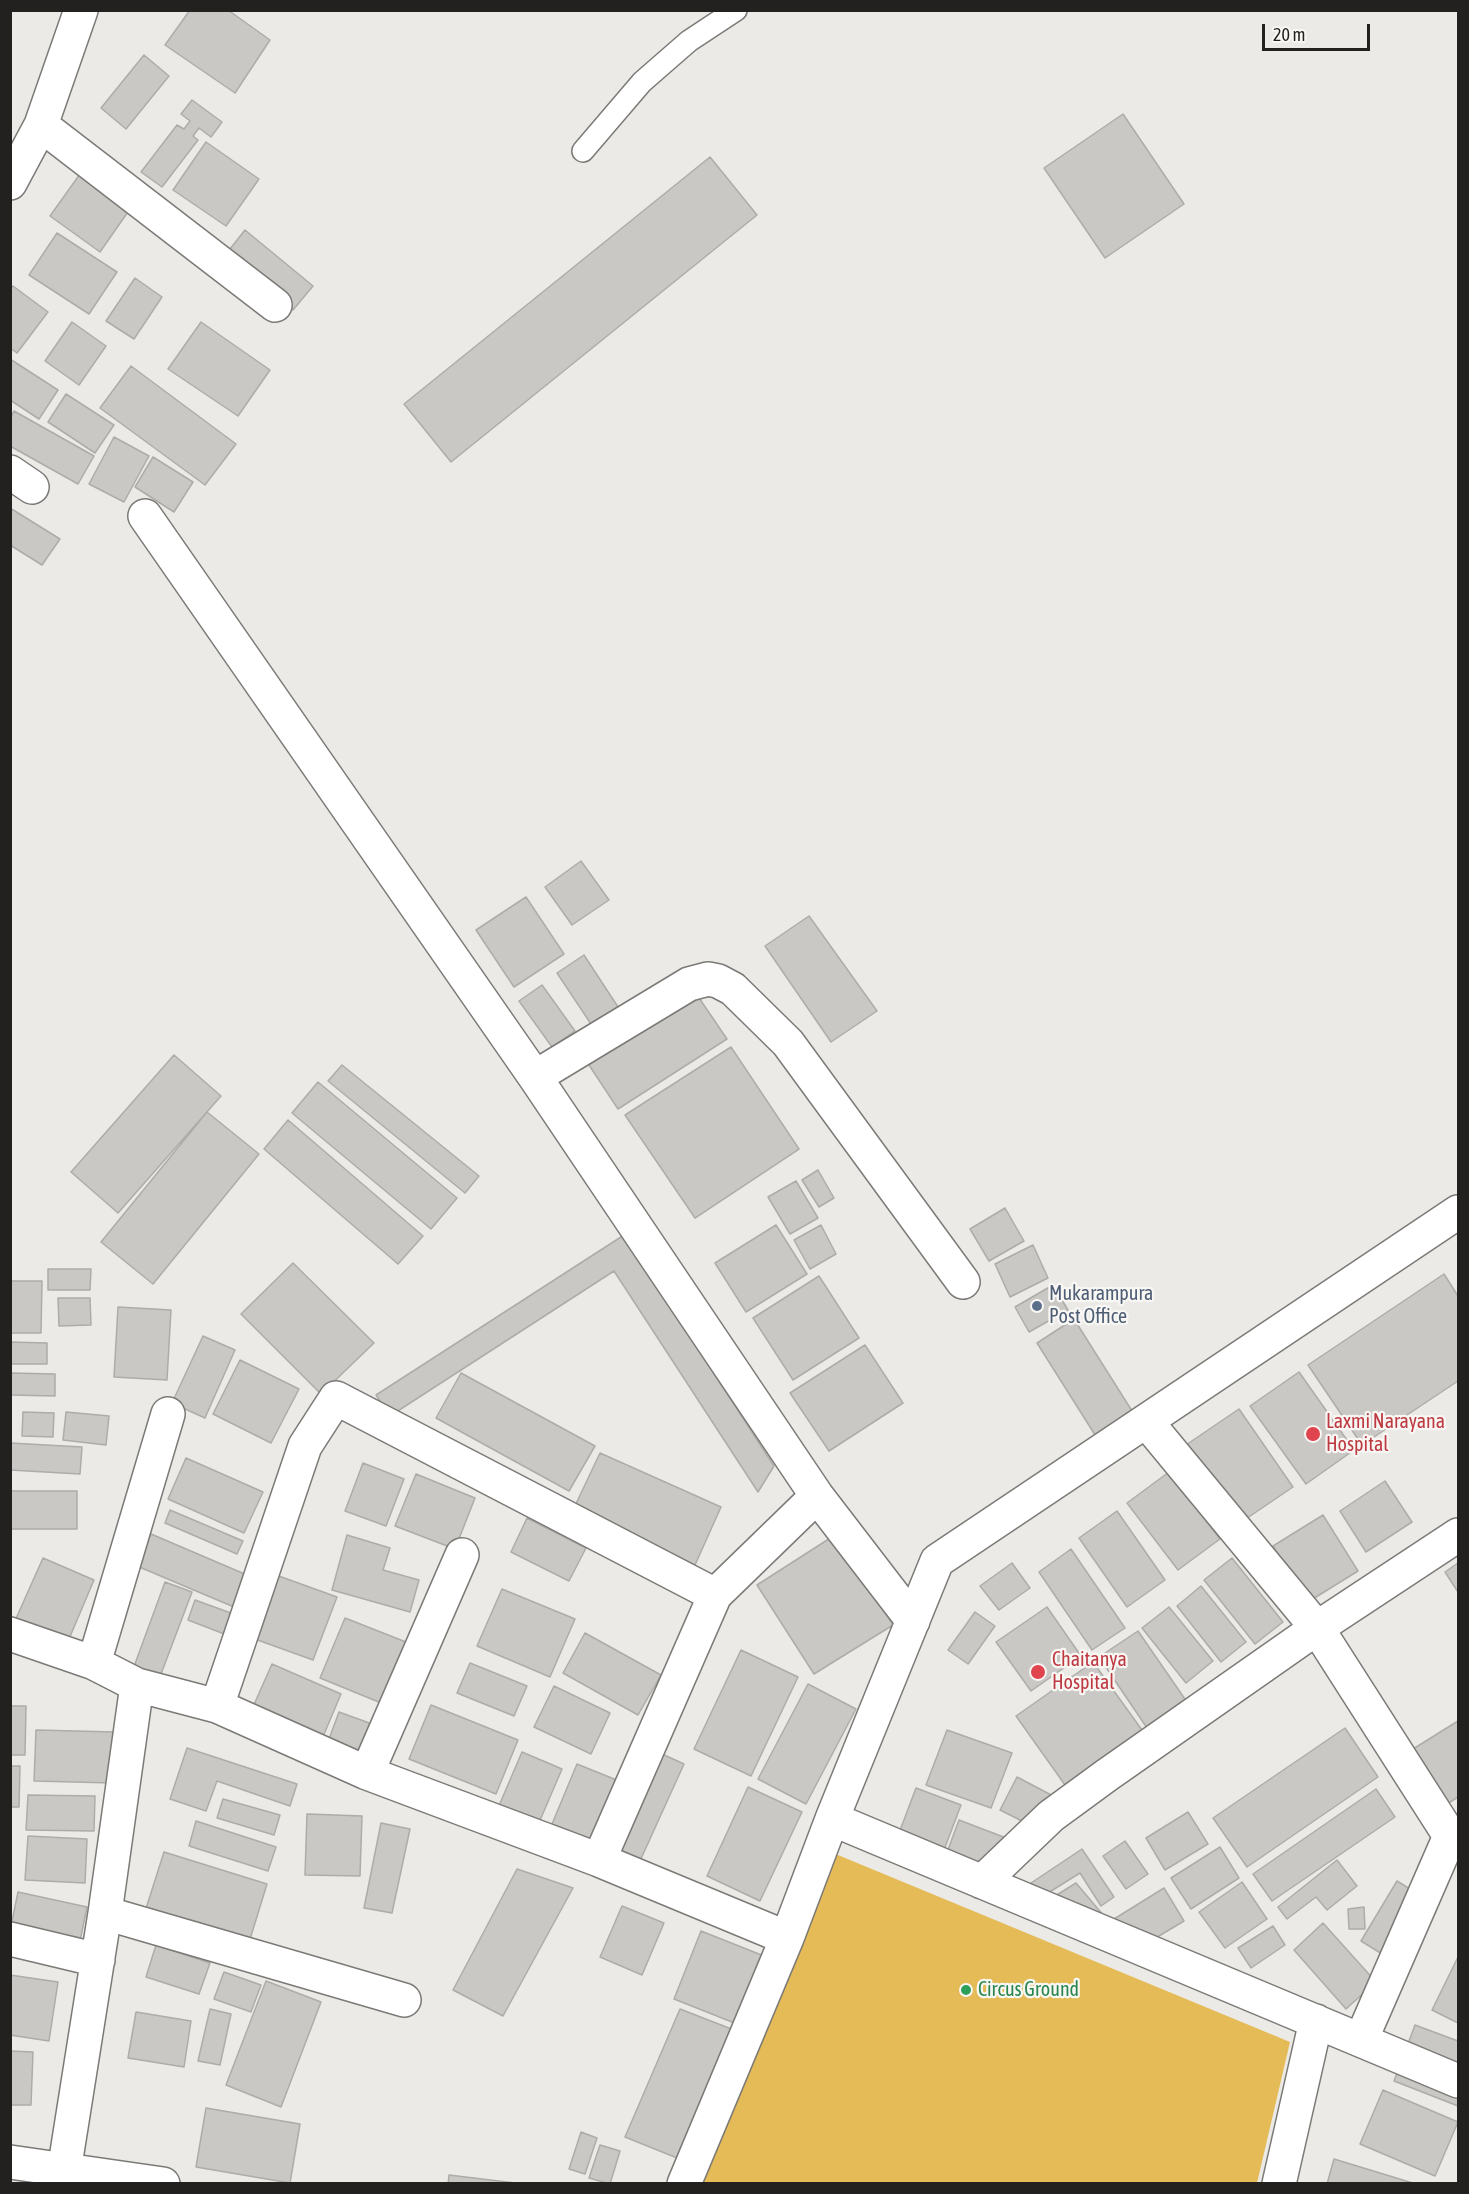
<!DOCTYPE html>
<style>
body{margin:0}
#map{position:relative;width:1469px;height:2194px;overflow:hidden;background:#eceae7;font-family:"Asap Condensed",sans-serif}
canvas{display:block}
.frame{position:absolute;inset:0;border:12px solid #222120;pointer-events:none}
.scale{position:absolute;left:1262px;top:24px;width:108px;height:27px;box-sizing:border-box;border:3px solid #222120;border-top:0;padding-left:8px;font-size:18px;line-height:21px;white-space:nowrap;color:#222120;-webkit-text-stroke:4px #f9f7f4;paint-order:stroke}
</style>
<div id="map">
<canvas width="1469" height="2194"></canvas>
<div class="frame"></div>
<div class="scale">20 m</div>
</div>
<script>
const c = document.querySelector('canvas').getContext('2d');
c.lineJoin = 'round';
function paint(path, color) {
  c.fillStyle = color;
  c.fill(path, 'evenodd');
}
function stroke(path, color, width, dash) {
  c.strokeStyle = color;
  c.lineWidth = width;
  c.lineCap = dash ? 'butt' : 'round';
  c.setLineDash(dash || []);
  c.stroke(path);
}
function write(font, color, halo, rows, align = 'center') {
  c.font = font + ' "Asap Condensed",sans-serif';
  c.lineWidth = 4.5;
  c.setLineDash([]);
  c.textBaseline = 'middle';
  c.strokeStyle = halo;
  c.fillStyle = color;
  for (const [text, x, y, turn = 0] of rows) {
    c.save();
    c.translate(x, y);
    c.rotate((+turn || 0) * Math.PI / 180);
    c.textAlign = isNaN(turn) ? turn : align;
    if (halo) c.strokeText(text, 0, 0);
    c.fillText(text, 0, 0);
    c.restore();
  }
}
paint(new Path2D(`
 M821 1848 1290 2042 1257 2183 694 2184Z`), '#e4bb56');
const building = new Path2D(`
 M190 10H228L270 40 235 93 165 45Z
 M144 55 169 76 126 129 101 108Z
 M192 100 222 122 211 137 199 128 193 136 198 140 162 187 141 172 177 125 184 129 190 121 181 114Z
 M1123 114 1184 204 1105 258 1044 168Z
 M206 142 259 179 226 226 173 190Z
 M710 157 757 215 451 462 404 404Z
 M80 174 130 209 100 252 50 216Z
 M245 230 313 286 293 310 226 254Z
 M57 233 117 272 89 314 29 275Z
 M135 278 162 297 134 339 106 321Z
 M13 286 48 312 17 353 10 348V289Z
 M72 322 106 346 79 385 45 361Z
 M201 322 270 370 238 416 168 369Z
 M10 359 58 390 39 419 10 400Z
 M131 366 236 444 205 485 100 408Z
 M66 394 114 425 95 453 48 422Z
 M14 411 94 456 78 484 10 446V419Z
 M114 437 149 456 124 502 89 484Z
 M153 457 193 482 174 512 135 487Z
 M10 508 60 539 42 565 10 545Z
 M581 861 609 900 572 925 545 887Z
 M526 897 564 954 514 987 476 930Z
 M809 916 877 1011 831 1042 765 946Z
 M584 955 620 1010 593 1027 557 973Z
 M542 985 575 1031 552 1047 519 1001Z
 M695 992 727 1039 618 1109 587 1062Z
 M731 1047 799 1149 695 1218 625 1115Z
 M174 1055 221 1096 118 1213 71 1172Z
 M342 1065 479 1176 465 1193 328 1081Z
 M318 1082 457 1198 431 1229 292 1113Z
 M207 1112 259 1154 153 1284 101 1242Z
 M288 1120 423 1236 398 1264 264 1149Z
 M818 1170 834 1198 819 1207 802 1180Z
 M796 1181 818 1218 790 1234 768 1197Z
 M1005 1208 1024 1241 989 1261 970 1229Z
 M776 1225 807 1274 746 1312 715 1263Z
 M821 1225 836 1254 810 1269 794 1240Z
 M624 1235 774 1466 758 1492 614 1271 390 1416 376 1395Z
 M1033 1245 1048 1278 1010 1297 995 1264Z
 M293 1263 374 1343 321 1394 241 1314Z
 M48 1269H91L90 1290H48Z
 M1444 1274 1458 1296V1381L1362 1445 1308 1365Z
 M819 1276 859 1338 793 1380 753 1318Z
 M10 1281H42L41 1333H10Z
 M1053 1285 1068 1310 1029 1332 1015 1307Z
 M58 1298H90L91 1325 59 1326Z
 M118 1307 171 1310 167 1380 114 1377Z
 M1074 1319 1139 1422 1102 1446 1037 1343Z
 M203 1336 235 1350 205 1418 172 1403Z
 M10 1342 47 1343V1364H10Z
 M865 1345 903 1403 829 1451 790 1393Z
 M240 1360 299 1389 271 1443 213 1414Z
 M1299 1372 1354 1450 1306 1484 1250 1406Z
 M10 1373 55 1374V1396L10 1395Z
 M461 1373 595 1446 569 1491 436 1418Z
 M1239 1409 1293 1487 1234 1527 1180 1449Z
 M23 1412 54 1413 53 1437 22 1436Z
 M66 1412 109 1416 106 1445 63 1440Z
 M10 1443 82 1447 80 1474 10 1470Z
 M600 1453 721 1507 695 1565 573 1510Z
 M186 1458 263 1492 244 1533 168 1499Z
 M363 1463 404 1479 386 1526 345 1511Z
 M1169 1472 1220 1539 1178 1570 1127 1503Z
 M416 1474 475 1498 455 1549 395 1526Z
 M1385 1481 1412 1522 1366 1552 1340 1511Z
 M10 1491H77V1529H10Z
 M170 1510 243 1541 237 1554 165 1523Z
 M1117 1511 1165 1580 1127 1607 1079 1538Z
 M1323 1515 1358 1571 1308 1602 1273 1546Z
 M527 1518 586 1548 569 1581 511 1552Z
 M151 1534 247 1575 234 1607 137 1566Z
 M347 1535 390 1548 383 1570 419 1580 410 1612 332 1590Z
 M835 1535 893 1625 814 1674 757 1585Z
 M1071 1549 1125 1628 1092 1650 1039 1572Z
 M43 1558 94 1580 66 1646 14 1623Z
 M1232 1558 1283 1622 1255 1644 1204 1580Z
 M1012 1563 1030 1588 999 1610 980 1586Z
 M1458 1563V1592L1445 1572Z
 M276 1575 337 1597 313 1660 252 1638Z
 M165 1582 192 1592 158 1682 132 1672Z
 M1201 1586 1246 1642 1221 1662 1177 1606Z
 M502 1589 575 1619 550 1677 477 1646Z
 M195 1600 239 1616 232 1637 188 1620Z
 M1047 1607 1081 1656 1031 1691 996 1642Z
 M1169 1607 1213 1661 1186 1683 1142 1628Z
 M975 1612 995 1626 968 1664 948 1650Z
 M345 1618 411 1644 386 1705 320 1678Z
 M1138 1631 1187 1702 1147 1728 1099 1657Z
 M585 1633 661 1675 638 1715 563 1673Z
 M741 1650 798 1677 751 1776 694 1749Z
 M1093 1662 1142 1730 1065 1785 1016 1716Z
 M470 1663 527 1686 514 1716 457 1693Z
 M272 1664 341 1694 322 1739 252 1709Z
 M808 1684 856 1709 806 1804 758 1779Z
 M554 1686 610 1713 591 1754 534 1727Z
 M431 1705 518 1740 496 1794 409 1759Z
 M10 1706H26L25 1755H10Z
 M339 1712 383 1728 372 1756 329 1739Z
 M1458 1721V1797L1447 1804 1413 1749Z
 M1345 1728 1378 1777 1247 1867 1213 1818Z
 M36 1730 114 1732 113 1783 34 1781Z
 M947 1730 1012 1753 991 1808 926 1785Z
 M187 1748 297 1784 290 1806 217 1781 206 1811 170 1799Z
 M522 1752 562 1769 538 1825 498 1808Z
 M662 1754 684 1764 640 1861 620 1852Z
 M577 1764 624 1783 600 1843 552 1824Z
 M10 1766H20L19 1807H10Z
 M1017 1777 1057 1798 1040 1830 1000 1810Z
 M748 1787 802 1812 760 1901 707 1876Z
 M916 1788 961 1805 941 1858 896 1841Z
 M1376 1789 1395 1817 1272 1901 1253 1874Z
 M28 1795 95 1796 94 1831 26 1830Z
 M223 1799 280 1815 274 1835 217 1818Z
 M1188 1812 1208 1844 1165 1870 1146 1838Z
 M307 1814 362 1816 360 1876 305 1875Z
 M959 1820 1014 1841 1000 1875 946 1855Z
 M196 1821 276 1847 268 1871 189 1846Z
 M381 1823 410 1829 392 1913 364 1908Z
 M28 1836 87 1839 85 1883 25 1880Z
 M1125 1841 1148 1874 1126 1889 1103 1856Z
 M1220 1847 1239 1878 1191 1909 1171 1878Z
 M1082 1849 1114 1897 1101 1906 1080 1873 1040 1898 1031 1883Z
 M164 1852 267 1884 247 1949 143 1918Z
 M1337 1860 1357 1886 1327 1910 1316 1897 1287 1919 1278 1907Z
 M517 1869 573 1888 503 2016 453 1990Z
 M1397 1881 1418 1894 1382 1954 1361 1941Z
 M1242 1882 1267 1919 1225 1948 1199 1912Z
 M1076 1883 1104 1916 1047 1901Z
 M1164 1888 1184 1921 1134 1951 1114 1919Z
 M18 1892 87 1907 80 1941 11 1926Z
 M622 1906 664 1923 642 1975 600 1957Z
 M1364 1907 1365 1929H1349L1348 1909Z
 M1323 1923 1376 1982 1346 2009 1294 1950Z
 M1273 1926 1285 1945 1251 1968 1238 1948Z
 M701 1931 769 1958 742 2026 674 1999Z
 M156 1945 210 1963 199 1994 146 1977Z
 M1458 1957V2023L1432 2010Z
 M224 1972 261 1985 251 2012 214 1999Z
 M10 1975 58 1982 49 2041 10 2035Z
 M266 1981 321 2002 281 2107 226 2085Z
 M210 2009 231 2014 220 2065 198 2061Z
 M680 2009 734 2030 682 2160 625 2137Z
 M136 2012 191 2021 184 2067 128 2058Z
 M1415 2025 1458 2041V2106L1394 2081Z
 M10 2051 33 2052 31 2105H10Z
 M1383 2090 1458 2122 1435 2176 1360 2144Z
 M206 2108 300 2124 290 2183 196 2167Z
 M581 2132 597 2138 585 2174 569 2169Z
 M600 2145 620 2151 610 2184 589 2178Z
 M1334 2159 1416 2184H1327Z
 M449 2175 524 2184H448Z`);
paint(building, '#cac8c5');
stroke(building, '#adaca9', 1.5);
const service = new Path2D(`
 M583 151 642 82 689 41 736 10`);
const minor = new Path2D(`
 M41 125 275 305
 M10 183 41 125 81 10
 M10 472 32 487
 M145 516 535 1077 817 1496 913 1621
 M535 1077 689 984 708 979 718 981 733 989 788 1043 963 1282
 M1146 1421 1317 1628 1450 1836 1361 2040
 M10 1634 94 1663 137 1685 217 1706 367 1773 599 1860 787 1938
 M94 1663 168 1414
 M217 1706 305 1446 336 1398 715 1595
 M367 1773 462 1555
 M832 1819 1458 2081
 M599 1860 715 1595 817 1496
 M982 1882 1051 1816 1107 1775 1317 1628 1458 1535
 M105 1913 404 2000
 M10 1939 98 1960
 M10 2162 163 2184
 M62 2184 105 1913 137 1685
 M684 2184 787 1938 832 1819 937 1561 1458 1212
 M1279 2184 1316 2021`);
stroke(service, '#7c7a77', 24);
stroke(minor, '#7c7a77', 36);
stroke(service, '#fff', 21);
stroke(minor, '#fff', 33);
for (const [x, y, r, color] of [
 [1037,1306,6,"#5c6f8a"],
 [1313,1434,8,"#e0444e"],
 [1038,1672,8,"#e0444e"],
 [966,1990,6,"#2e9e5b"]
]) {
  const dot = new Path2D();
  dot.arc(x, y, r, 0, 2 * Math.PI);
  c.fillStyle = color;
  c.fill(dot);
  stroke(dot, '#f9f7f4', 2);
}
write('20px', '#4e5e75', '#f9f7f4', [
 ["Mukarampura",1049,1294],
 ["Post Office",1049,1317]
], 'left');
write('20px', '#be3a42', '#f9f7f4', [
 ["Laxmi Narayana",1326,1422],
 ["Hospital",1326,1445],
 ["Chaitanya",1052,1660],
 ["Hospital",1052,1683]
], 'left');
write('20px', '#27864d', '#f9f7f4', [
 ["Circus Ground",978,1990]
], 'left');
</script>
